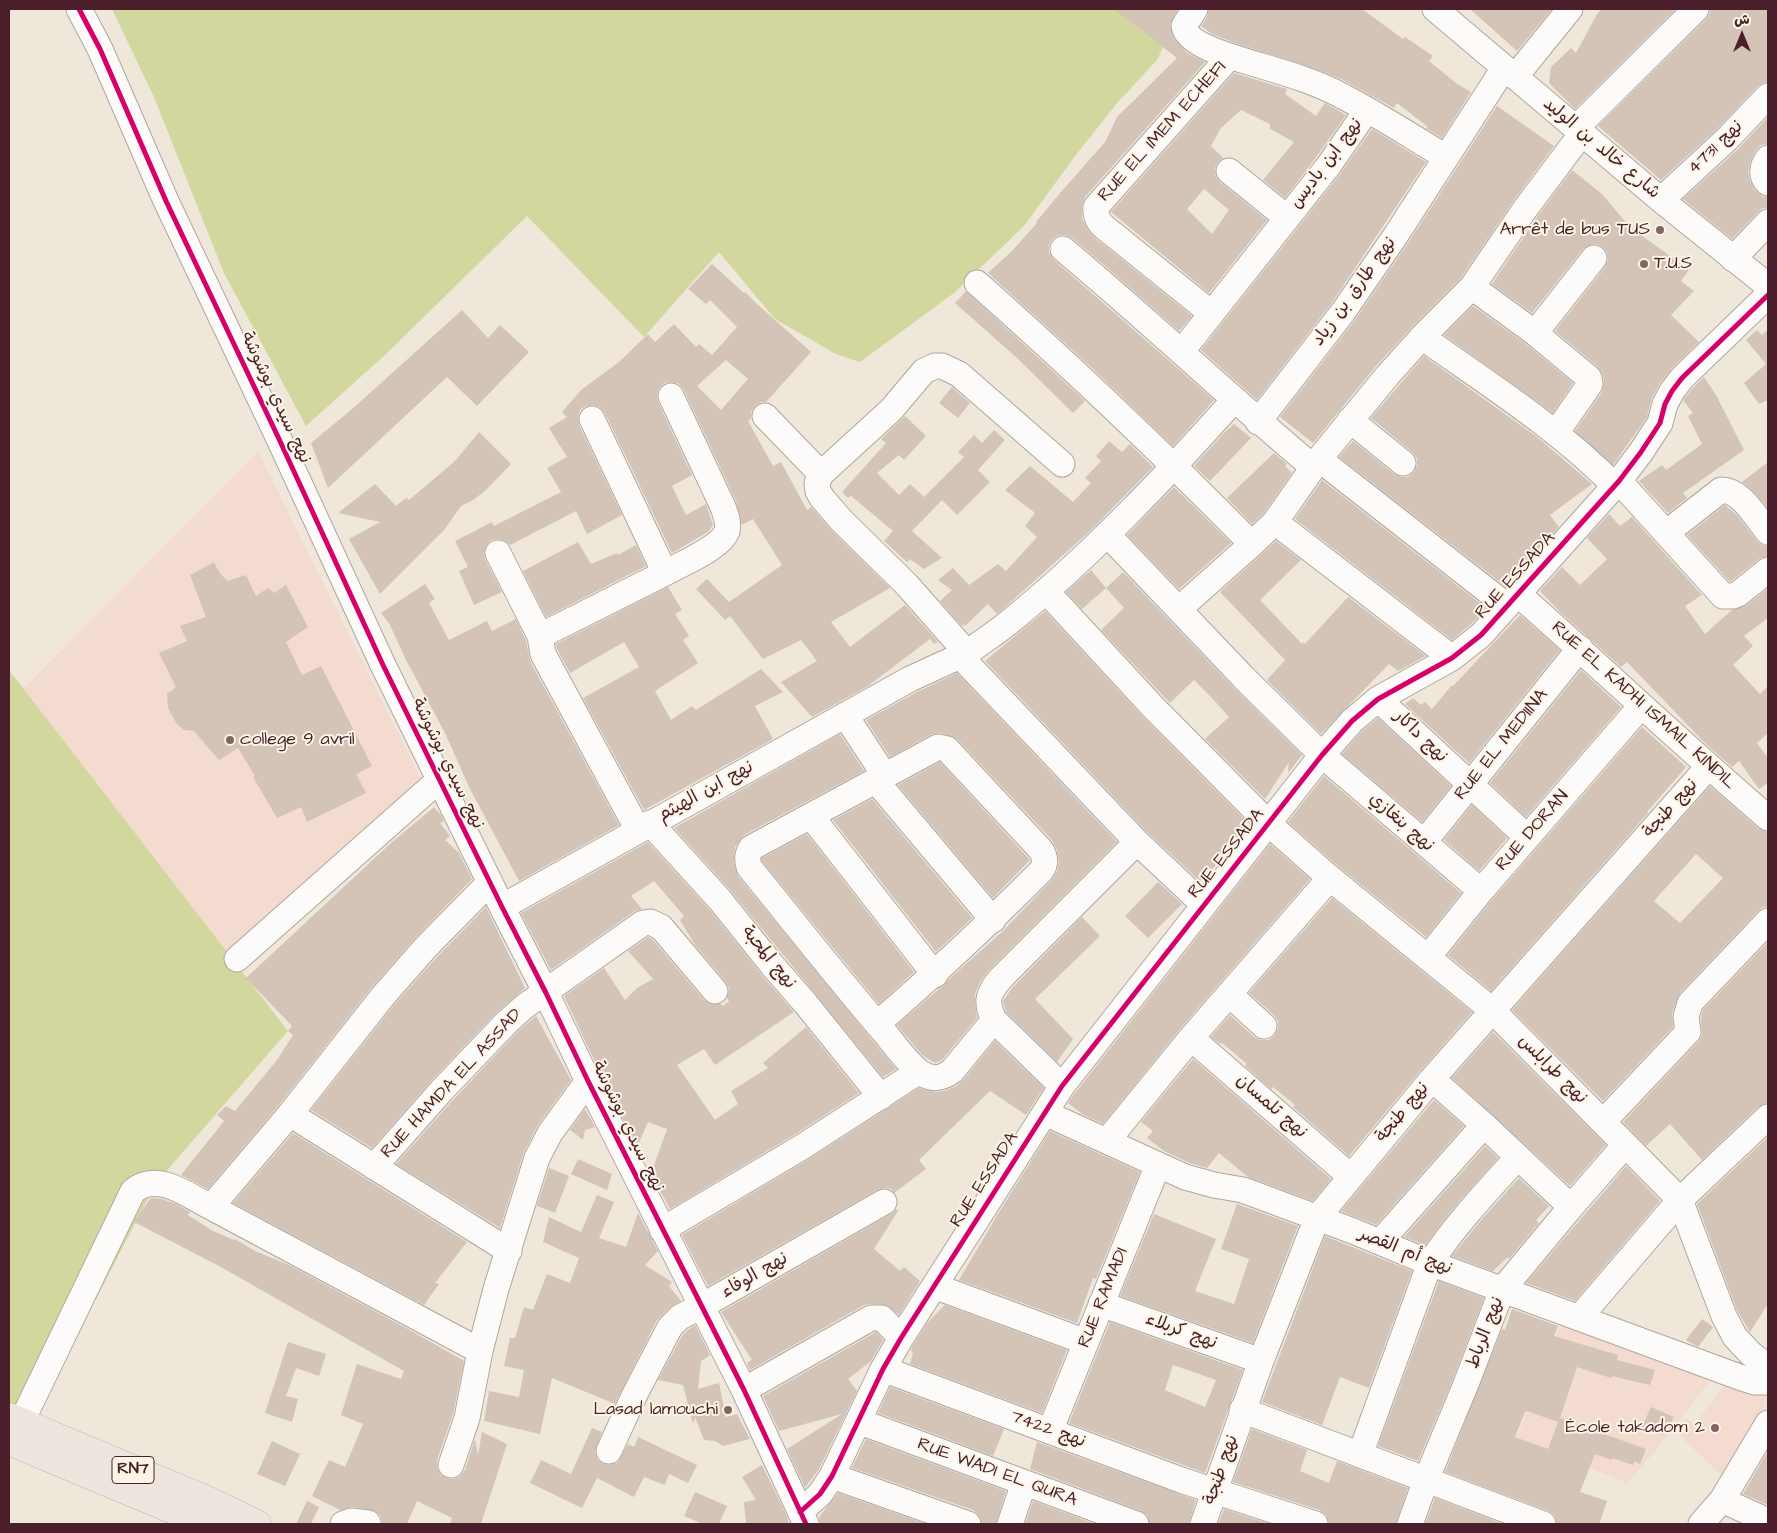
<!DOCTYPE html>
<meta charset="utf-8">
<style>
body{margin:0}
#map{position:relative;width:1777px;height:1533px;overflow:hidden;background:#eee7da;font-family:"Architects Daughter","Playpen Sans Arabic",sans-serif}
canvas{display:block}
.frame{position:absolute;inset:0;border:10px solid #4a1f2b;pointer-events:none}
.north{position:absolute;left:1717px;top:10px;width:50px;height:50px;-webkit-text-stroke:4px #fcf5e5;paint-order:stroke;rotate:0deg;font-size:14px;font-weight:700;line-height:20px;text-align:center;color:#4a1f2b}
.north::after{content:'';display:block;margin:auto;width:18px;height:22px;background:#4a1f2b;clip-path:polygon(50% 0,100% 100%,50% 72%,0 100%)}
</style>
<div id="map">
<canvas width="1777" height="1533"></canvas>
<div class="frame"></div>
<div class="north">ش</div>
</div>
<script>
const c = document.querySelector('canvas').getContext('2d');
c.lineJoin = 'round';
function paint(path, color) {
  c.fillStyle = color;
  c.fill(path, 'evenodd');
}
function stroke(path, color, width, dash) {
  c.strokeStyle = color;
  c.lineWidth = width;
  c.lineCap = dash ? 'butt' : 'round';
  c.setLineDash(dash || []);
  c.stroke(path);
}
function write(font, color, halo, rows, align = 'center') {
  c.font = font + ' "Architects Daughter","Playpen Sans Arabic",sans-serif';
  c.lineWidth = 4;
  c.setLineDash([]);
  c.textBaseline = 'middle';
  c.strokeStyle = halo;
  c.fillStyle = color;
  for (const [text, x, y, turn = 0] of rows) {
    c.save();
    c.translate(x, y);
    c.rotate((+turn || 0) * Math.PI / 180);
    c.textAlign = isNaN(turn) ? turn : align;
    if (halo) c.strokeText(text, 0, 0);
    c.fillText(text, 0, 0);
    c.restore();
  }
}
paint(new Path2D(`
 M258 452 426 789 228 959 21 691Z
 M1562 1321 1713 1377 1652 1455 1627 1483 1517 1437Z
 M1728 1380 1754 1395 1759 1384 1768 1389V1402L1721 1475 1676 1432 1686 1419 1695 1424Z`), '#f3dbd0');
paint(new Path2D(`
 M112 9H1127L1123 16 1163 47 1157 60 1118 102 1075 156 1024 226 954 293 860 362 836 354 775 319 719 252 644 337 527 216 385 355 306 426 224 273 154 97Z
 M9 670 288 1031 156 1183 36 1415 9 1402Z`), '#d2d79e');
paint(new Path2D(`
 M1114 9H1178L1170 24 1174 39 1187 53 1205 62 1085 197 1082 206V219L1087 228 1095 238 1192 316 1179 331 1104 265 1072 238 1066 235H1059L1052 239 1049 246V253L1054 260 1214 400 1173 446 1092 368 988 273 1012 251 1037 223 1036 222 1061 192 1105 142 1117 117 1177 58Z
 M1209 9H1362L1403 39 1405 37 1433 56 1429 61 1456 83 1471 92 1442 138 1426 128 1428 127 1397 103 1394 108 1341 79 1319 70 1235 43 1212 34 1201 26 1207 17Z
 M1470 9H1552L1517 51Z
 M1602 9H1676L1575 109 1549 83 1551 67 1571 48 1576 53 1597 14Z
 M1710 9H1768V82H1764L1758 86 1717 129 1661 180 1598 126 1706 19 1710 13Z
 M1234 73 1287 89 1285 94 1316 116 1325 103 1346 115 1317 156 1285 198 1263 180 1294 142 1270 129V124L1241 110 1221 128 1211 146 1223 158 1218 162 1215 168 1216 177 1220 182 1267 220 1209 293 1111 212ZM1204 189 1229 210 1212 234 1187 209Z
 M1497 106 1554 146 1514 200 1461 278 1412 327 1376 366 1313 443 1280 417 1355 320 1408 243Z
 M1768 117V144L1761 145 1756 150 1751 160 1748 171 1750 181 1755 190 1763 197H1768V208H1763L1758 212 1732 239 1683 199 1737 150Z
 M1372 129 1426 162 1331 304 1257 400 1201 350 1340 174Z
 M1572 170 1602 194 1629 226 1689 270 1681 281 1694 291 1671 315 1699 342 1672 368 1661 382 1652 397 1647 417 1613 465 1575 431 1602 392 1604 382 1603 375 1598 367 1555 331 1605 267 1608 260 1607 252 1603 247 1597 244 1589 245 1583 249 1532 313 1492 284 1537 217Z
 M712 264 744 293 745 292 757 304 811 352 766 402H761L755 406 751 412V418L748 421 773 466 781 462 807 510 811 507 831 530 890 588 831 622 850 647 905 605 938 642 934 644 930 639 868 686 812 717 781 682 817 661 801 640 763 659 730 616 725 620 696 589 707 579 729 602 782 565 753 519 742 525 736 501 684 390 679 384 672 382 664 383 659 388 657 395 658 402 692 475 672 486 686 515 706 504 713 525 708 532 672 553 605 413 600 407 593 405 585 406 580 410 578 417 579 425 622 515 587 534 576 511 510 545 505 541 499 539 491 540 486 546 484 553 485 559 502 592 474 605 459 571 468 567 455 541 492 522 494 526 561 492 547 468 567 457 549 428 567 417 562 412 581 390 619 362 648 334 655 342 674 324 696 347 699 344 712 355 737 327 710 300 706 304 688 289ZM726 360 748 379 721 410 697 386Z
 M966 291 1085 401 1073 413 1017 358 955 303Z
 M1473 306 1526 344 1573 383 1553 413 1444 335Z
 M462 310 488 338 500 325 529 352 477 406 447 377 328 488 311 443 351 410Z
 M1768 329V400L1759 404 1744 383 1766 364 1746 340 1757 330 1762 335Z
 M1424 356 1537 437 1592 484 1550 515 1559 527 1505 586 1339 457 1353 441 1394 474 1401 477H1408L1414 472 1417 465V458L1412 452 1371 418Z
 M1704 377 1716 395 1744 450 1683 493 1687 498 1668 513 1639 481 1662 465 1666 470 1702 444 1688 416 1693 413 1683 400 1693 388Z
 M952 387 970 403 958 418 939 403Z
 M905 416 926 436 904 460 899 455 877 473 899 495 910 484 924 497 964 457 958 452 974 435 982 443 994 430 1005 440 978 470 990 482 957 515 942 500 912 531 942 558 924 569 910 559 907 562 884 541 893 531 851 496 848 498 842 492 886 443 881 439Z
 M1234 424 1251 438 1210 481 1194 466 1223 434Z
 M479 432 511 464 485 491 473 500 461 506 444 530 380 594 349 539 380 522 338 513 375 484 396 506 406 498 409 500 455 461Z
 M1109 441 1122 452 1130 444 1153 467 1090 531 1004 608 997 614 988 604 965 626 964 624 962 626 940 601 952 590 938 580 953 568 969 585 998 564 1006 571 1037 537 1025 526 1035 513 1005 490 1030 466 1073 502 1091 483 1085 478 1101 461 1096 456Z
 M1274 453 1287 464 1285 466 1292 473 1264 513 1252 524 1227 498Z
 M1768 462V508L1752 490 1742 482Z
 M1322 480 1486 608 1471 624 1452 640 1295 519Z
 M1174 487 1231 543 1179 589 1127 535Z
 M1725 505 1737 515 1757 541 1762 545 1768 546V556L1759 559 1730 582 1687 535Z
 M1609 514 1620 526 1632 517 1702 595 1685 606 1705 634 1732 610 1747 605 1768 588V618L1744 636 1753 646 1733 665 1760 694 1768 686V733L1757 743 1768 758V783L1759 789 1739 761 1732 767 1704 742 1627 662 1621 667 1560 612 1540 591 1562 567 1580 585 1607 559 1587 538Z
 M1276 541 1301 560 1260 600 1302 644 1304 642 1305 644 1348 597 1426 656 1398 671 1389 664 1321 734 1267 680 1285 660 1220 592Z
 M578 542 591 564 617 553 618 555 636 545 646 566 546 617 523 571Z
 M214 562 219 572 227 581 246 575 256 596 268 588 274 593 286 585 308 627 286 642 302 675 321 666 372 766 356 774 366 793 307 822 301 807 277 818 253 777 255 776 238 748 219 760 194 731 184 730 176 723 168 708 167 694 176 687 159 653 187 641 180 626 206 617 190 575Z
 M1091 570 1106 588 1123 572 1234 688 1302 755 1288 773 1289 762 1265 799 1205 739 1229 717 1212 698 1194 680 1170 703 1101 630 1124 608 1106 588 1082 609 1066 592Z
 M425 584 435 599 429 603 449 640 487 621 492 631 516 619 526 641 530 661 619 825 519 881 470 789 445 733 406 660 390 625 381 613Z
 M668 587 682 610 675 614 689 636 683 640 698 663 655 691 671 720 692 706 696 710 761 669 783 692 755 706 773 739 644 810 583 698 639 667 624 642 570 673 557 649 556 644Z
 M1045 611 1142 716 1247 822 1220 861 1200 881 1147 832 985 661Z
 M1520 615 1560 650 1469 763 1405 704 1413 698 1421 705 1425 702 1432 709 1452 685 1453 686Z
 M1581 670 1621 707 1526 817 1490 783Z
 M957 673 1117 842 990 969 980 982 975 994V1004L977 1018 942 1060 935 1063 922 1055 897 1025 939 989 944 986 948 980 1003 931 1051 881 1057 872 1059 862 1057 850 1052 840 957 739 941 733 932 734 890 757 866 720 917 692Z
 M1378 718 1451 786 1422 822 1342 754 1362 731Z
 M1642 727 1686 767 1647 812 1648 813 1640 822 1491 991 1448 955 1492 900Z
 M840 734 864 771 744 835 735 847 734 863 738 876 896 1069 883 1077 731 891 674 828Z
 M940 762 1030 860 993 898 898 785Z
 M1324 776 1461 893 1426 937 1339 867 1288 822Z
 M1710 786 1759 829 1768 832V907H1763L1758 911 1680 993 1672 1013 1673 1027 1603 1101 1512 1010ZM1696 854 1723 878 1680 923 1654 901Z
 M872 799 972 918 936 952 833 820Z
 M1472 805 1507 838 1479 871 1444 840Z
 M434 807 441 815 444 821 440 823 450 836 445 840 459 853 472 879 416 937 372 987 279 1105 208 1189 181 1175 224 1121 217 1115 226 1106 235 1111 277 1060 293 1035 288 1031 292 1026 246 978 391 843Z
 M807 834 914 972 879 1004 762 861V858Z
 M648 842 709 909 761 974 794 1012 715 1065 704 1049 677 1065 715 1120 738 1104 731 1091 768 1068 763 1063 806 1027 859 1093 794 1135 670 1209 651 1174 667 1129 648 1122 637 1147 617 1107 619 1106 605 1083 564 996 604 968 625 1000 637 988 653 979 628 951 648 937 652 939 704 1000 710 1004H721L723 1006 729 1001 727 998 729 989 726 982 695 945 680 920 684 916 654 881 631 896 642 909 635 911 551 970 521 913Z
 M1270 844 1310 879 1180 1029 1103 1124 1082 1114 1068 1103 1072 1097Z
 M1158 882 1182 904 1148 938 1125 916Z
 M1332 898 1472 1012 1421 1070 1349 1156 1293 1107 1295 1105 1273 1087 1271 1089 1245 1066 1247 1064 1221 1042 1220 1044 1211 1037 1230 1015 1254 1037 1260 1040H1269L1275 1035 1278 1029V1021L1274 1015 1249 993Z
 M486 907 525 988 497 1012 432 1080 372 1148 311 1110 394 1005 437 957Z
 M1082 917 1100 936 1035 999 1073 1039 1057 1062 1006 1012 1003 1001 1012 988Z
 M1768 942V1103L1758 1107 1702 1160 1670 1124 1646 1146 1623 1122 1698 1042 1702 1036 1701 1018 1703 1010Z
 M536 1016 571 1080 538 1125 524 1152 500 1228 396 1164 453 1100 517 1032Z
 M1493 1032 1606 1145 1570 1186 1452 1078Z
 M995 1041 1044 1088 1026 1115 990 1091 919 1160 926 1169 894 1193 891 1189 885 1188 877 1190 708 1286 682 1235 809 1159 919 1088 937 1092 945 1091 956 1086 963 1080Z
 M1193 1059 1331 1179 1313 1201 1248 1177 1219 1153 1207 1168 1190 1163 1164 1151 1147 1138 1153 1131 1141 1122Z
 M1434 1100 1464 1126 1376 1225 1341 1211Z
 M585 1109 595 1127 585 1130 583 1140 570 1130Z
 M1050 1131 1140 1172 1096 1279 1093 1278 1077 1323 959 1280 998 1214Z
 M293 1133 467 1242 435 1283 439 1284 424 1305 233 1203Z
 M1768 1137V1304L1750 1332 1737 1310 1697 1204Z
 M1485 1146 1498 1158 1450 1212 1425 1245 1404 1237Z
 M578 1159 612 1174 607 1190 571 1174Z
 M1626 1166 1660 1201 1575 1301 1526 1283Z
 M549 1168 569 1176 555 1213 537 1206Z
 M1519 1178 1549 1206 1536 1220 1539 1223 1509 1259 1508 1257 1493 1271 1452 1256 1483 1218Z
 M597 1195 614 1202 599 1238 626 1247 638 1213 658 1251 645 1265 672 1282 669 1286 681 1301 670 1307 657 1320 615 1404 552 1378 540 1434 484 1421 489 1391 519 1397 524 1370 504 1366 510 1338H515L524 1307 533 1310 547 1274 570 1283 579 1258 543 1242 549 1217 581 1232Z
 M153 1198 162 1199 176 1204 190 1212 188 1215 213 1231 234 1240 235 1239 255 1251 291 1266 408 1329 464 1361 453 1414 437 1460V1467L440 1474 446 1478 453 1479 460 1476 465 1470 475 1439 478 1455 482 1432 507 1444 481 1524H450L452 1518 417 1501 407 1524H382L381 1517 376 1511 353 1507 340 1510 312 1496 329 1460 345 1467 363 1424 341 1415 357 1364 401 1379 404 1371 219 1266 134 1222 150 1199Z
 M1237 1204 1298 1226 1253 1343 1120 1296 1154 1214 1216 1239 1195 1291 1234 1304 1249 1259 1221 1249Z
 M896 1209 898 1211 874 1249 900 1271 904 1267 920 1281 899 1315 887 1305 871 1304 864 1305 750 1370 747 1363 752 1360 721 1312 891 1214Z
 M1325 1236 1412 1271 1369 1388 1340 1377 1322 1425 1262 1402Z
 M1439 1281 1484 1298 1453 1379 1418 1461 1378 1446Z
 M945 1305 1067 1350 1042 1413 910 1364 913 1354 911 1350 913 1345 928 1322Z
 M1512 1309 1558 1326 1554 1336 1618 1355 1617 1360 1655 1370 1650 1385 1612 1376 1611 1378 1577 1367 1560 1418 1646 1449 1640 1464 1634 1461 1633 1465 1612 1458 1611 1460 1595 1454 1580 1492 1607 1501 1599 1524H1557L1554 1515 1548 1511 1445 1472 1502 1329 1505 1330ZM1527 1411 1558 1422 1548 1449 1515 1437 1525 1412Z
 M1702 1319 1713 1327 1698 1347 1686 1340Z
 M1110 1322 1243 1370 1205 1473 1069 1423ZM1173 1365 1216 1380 1205 1407 1165 1390Z
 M695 1325 710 1355 701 1361 698 1389 719 1383 726 1417 737 1414 750 1439 723 1446 715 1441 704 1440 695 1417 693 1424 683 1385 658 1380 682 1336 689 1329Z
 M876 1332 883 1340 871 1361 848 1379 857 1391 819 1469 805 1488 787 1449 842 1414 779 1431 763 1396Z
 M288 1342 326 1354 319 1376 296 1368 286 1396 298 1399 292 1422 265 1413Z
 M890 1387 1004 1429 993 1456 878 1413Z
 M1651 1407 1674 1417 1664 1435 1642 1427Z
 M592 1428 602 1432 595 1452 598 1460 604 1464 611 1465 618 1462 628 1444 634 1447 638 1437 697 1465 688 1483 669 1474 665 1485 644 1477 634 1497 597 1478 582 1508 530 1483 541 1460 571 1474Z
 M1252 1429 1307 1450 1300 1471 1329 1483 1337 1461 1408 1488 1396 1524H1329L1326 1515 1319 1510 1233 1482Z
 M866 1439 1006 1491 996 1524H982L979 1515 973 1510 852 1468Z
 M272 1441 300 1454 285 1486 257 1474Z
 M1037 1442 1196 1500 1189 1524H1150L1147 1515 1141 1511 1030 1469Z
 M1768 1451V1505L1743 1494Z
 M762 1465 786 1514 789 1524H746L744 1502 756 1500 742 1477Z
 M695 1492 727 1506 719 1524H703L684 1516Z
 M838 1493 926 1524H820L819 1517Z
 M1435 1498 1503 1524H1425Z
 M307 1501 319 1507 311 1524H296Z
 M1033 1501 1095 1524H1025Z
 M1224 1509 1270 1524H1218Z`), '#d4c4b8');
const minor = new Path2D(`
 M79 9 100 49 166 201 279 439 383 665 502 907 546 993 588 1081 744 1390 806 1524
 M1195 9 1184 26C1187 47 1243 60 1262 66 1289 74 1319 83 1344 97 1379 115 1412 137 1446 157
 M1435 9 1661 200 1768 286
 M1515 77 1570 9
 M1576 128 1696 9
 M1768 158C1762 166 1760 176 1768 183
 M1229 171 1286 217
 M1661 200 1727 139 1768 96
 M1063 249C1148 320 1228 396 1313 467
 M1733 259 1768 222
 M977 283C1072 367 1163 454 1252 544
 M1211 313 1104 227C1098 221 1095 216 1096 207L1230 56
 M1535 333 1594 258
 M1422 337C1488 384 1558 428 1615 486
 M1182 351 1329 165 1367 110
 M765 416 821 474 817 483 818 491 822 498 841 520 907 585 967 653
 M1350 420 1403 463
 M1258 422 1343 312 1396 235 1504 68
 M1556 433 1590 384 1589 378 1535 333 1472 287 1525 209 1582 133
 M1319 459 1507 606
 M821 474 891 410 924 371 935 366H942L959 374 1062 464
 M1619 481 1723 596H1733L1738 594 1768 570
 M1275 522 1452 658
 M1666 533 1721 490C1742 490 1756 518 1768 532
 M1107 534 1244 678 1322 755 1481 891
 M498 553 540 636 543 654 638 830
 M665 573C681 564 721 548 727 531 729 523 726 515 723 507L671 396
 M1046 591 1152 706 1269 824 1330 878 1492 1010 1680 1200 1724 1316 1735 1337 1751 1354 1768 1367
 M1518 594C1602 668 1683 745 1768 818
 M1179 609 1252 544 1275 522 1319 459 1387 376 1422 337 1472 287
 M540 636 665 573 592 419
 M960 656 967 653C983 641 999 631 1013 619 1094 553 1165 477 1234 400
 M1378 699 1527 837
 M845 715 885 776
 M876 781 993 920
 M811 816 935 975
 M650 823 720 900 772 965 806 1004 881 1097
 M1424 842 1580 648
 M502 907 910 679 960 656 1137 842 1203 904
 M1428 957 1481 891 1641 706
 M237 959 439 780
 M1229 994 1264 1026
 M877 1024C934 975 988 924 1041 871 1046 864 1046 858 1041 850L947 749 938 747 751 848C747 855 747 859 749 867 794 922 838 979 885 1033 893 1043 911 1067 921 1073 933 1080 941 1079 952 1071L994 1020
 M1191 1038 1350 1176
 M1432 1079 1484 1125 1571 1207
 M1062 1086 994 1020C985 1002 988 993 1001 978L1137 842
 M1045 1113 1185 1177 1214 1185 1243 1190 1353 1231 1430 1263 1742 1378 1755 1382H1768
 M290 1114 509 1251
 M1603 1122 1688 1032 1686 1017 1690 1003 1768 921
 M1107 1141 1191 1038 1330 878
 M374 1167 442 1090 507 1022 525 1006 643 923 650 922 661 927 715 991
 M211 1207 290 1114 383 996 426 947 490 882
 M662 1230 802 1147 918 1072
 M1380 1242 1484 1125
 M934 1286 1086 1342
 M1101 1304 1261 1361
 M1579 1318 1680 1200 1768 1117
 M883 1369 1181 1480 1315 1524
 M744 1390 871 1318H882L901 1338
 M1242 1410 1543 1524
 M858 1421 1136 1524
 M21 1423 133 1191C158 1171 187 1195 211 1207L480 1351
 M1050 1431 1158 1165
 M609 1451 634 1396 670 1327 680 1317 702 1306 884 1202
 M1360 1455 1430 1263C1455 1225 1487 1191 1518 1157
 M451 1465 467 1418 480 1351 496 1289 537 1158 550 1133 588 1081
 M832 1476 968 1524
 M1722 1500 1768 1521
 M800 1512 820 1494 832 1476 883 1369 901 1338 1062 1086 1322 755 1352 721 1378 699 1452 658 1481 635 1619 481 1641 452 1660 423 1665 404 1672 391 1682 378 1768 295
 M343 1524 351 1521 368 1523
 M1010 1524 1024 1483
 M1203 1524 1261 1361 1317 1218 1432 1079 1709 766
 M1410 1524 1426 1480 1466 1384 1502 1290 1571 1207 1625 1145
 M1701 1524 1722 1500 1768 1423`);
const major = new Path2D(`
 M9 1417 209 1501 257 1524
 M9 1441 207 1524`);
stroke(minor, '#afa6a0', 27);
stroke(major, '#afa6a0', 29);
stroke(minor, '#fcfbf9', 25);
stroke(major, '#eee6de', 28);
stroke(new Path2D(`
 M79 9 100 49 166 201 279 439 383 665 502 907 546 993 588 1081 744 1390 806 1524
 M800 1512 820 1494 832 1476 883 1369 901 1338 1062 1086 1322 755 1352 721 1378 699 1452 658 1481 635 1619 481 1641 452 1660 423 1665 404 1672 391 1682 378 1768 295`), '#d6006c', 5);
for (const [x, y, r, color] of [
 [1660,230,5,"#836568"],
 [1644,264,5,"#836568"],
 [230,740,5,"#836568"],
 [728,1410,5,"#836568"],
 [1715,1428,5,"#836568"]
]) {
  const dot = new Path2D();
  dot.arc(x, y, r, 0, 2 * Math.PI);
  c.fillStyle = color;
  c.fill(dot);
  stroke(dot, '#fcf5e5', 2);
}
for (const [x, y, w] of [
 [133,1470,42]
]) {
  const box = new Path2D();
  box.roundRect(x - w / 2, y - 13.5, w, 27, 4);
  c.fillStyle = '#fcf5e5';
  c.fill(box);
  stroke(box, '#4a1f2b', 1);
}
write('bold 16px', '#4a1f2b', null, [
 ["RN7",133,1470]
]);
write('18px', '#4a1f2b', '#fcf5e5', [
 ["RUE EL IMEM ECHEFI",1163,132,-48],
 ["نهج 4731",1716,148,-44],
 ["شارع خالد بن الوليد",1601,149,40],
 ["نهج ابن باديس",1327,164,-53],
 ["نهج طارق بن زياد",1355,292,-54],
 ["نهج سيدي بوشوشة",275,398,65],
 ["RUE ESSADA",1516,576,-48],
 ["RUE EL KADHI ISMAIL KINDIL",1643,706,42],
 ["نهج داكار",1420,737,44],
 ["RUE EL MEDIINA",1502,745,-51],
 ["نهج سيدي بوشوشة",447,764,64],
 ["نهج ابن الهيثم",706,792,-29],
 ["نهج طنجة",1671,809,-48],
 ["نهج بنغازي",1401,823,41],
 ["RUE DORAN",1533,831,-49],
 ["RUE ESSADA",1227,854,-51],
 ["نهج المحبة",768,958,51],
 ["نهج طرابلس",1552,1070,45],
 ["RUE HAMDA EL ASSAD",452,1084,-47],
 ["نهج تلمسان",1271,1107,41],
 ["نهج طنجة",1403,1113,-50],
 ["نهج سيدي بوشوشة",627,1127,64],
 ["RUE ESSADA",985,1180,-57],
 ["نهج أم القصر",1405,1252,22],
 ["نهج الوفاء",755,1276,-30],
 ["RUE RAMADI",1104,1298,-68],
 ["نهج كربلاء",1181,1332,20],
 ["نهج الرباط",1486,1333,-69],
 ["نهج 7422",1048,1430,20],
 ["نهج طنجة",1222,1470,-71],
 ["RUE WADI EL QURA",997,1473,20]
]);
write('18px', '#4a1f2b', '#fcf5e5', [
 ["Arrêt de bus TUS",1650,230],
 ["T.U.S",1654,264,"left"],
 ["college 9 avril",240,740,"left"],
 ["Lasad lamouchi",718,1410],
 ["École takadom 2",1705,1428]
], 'right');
</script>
